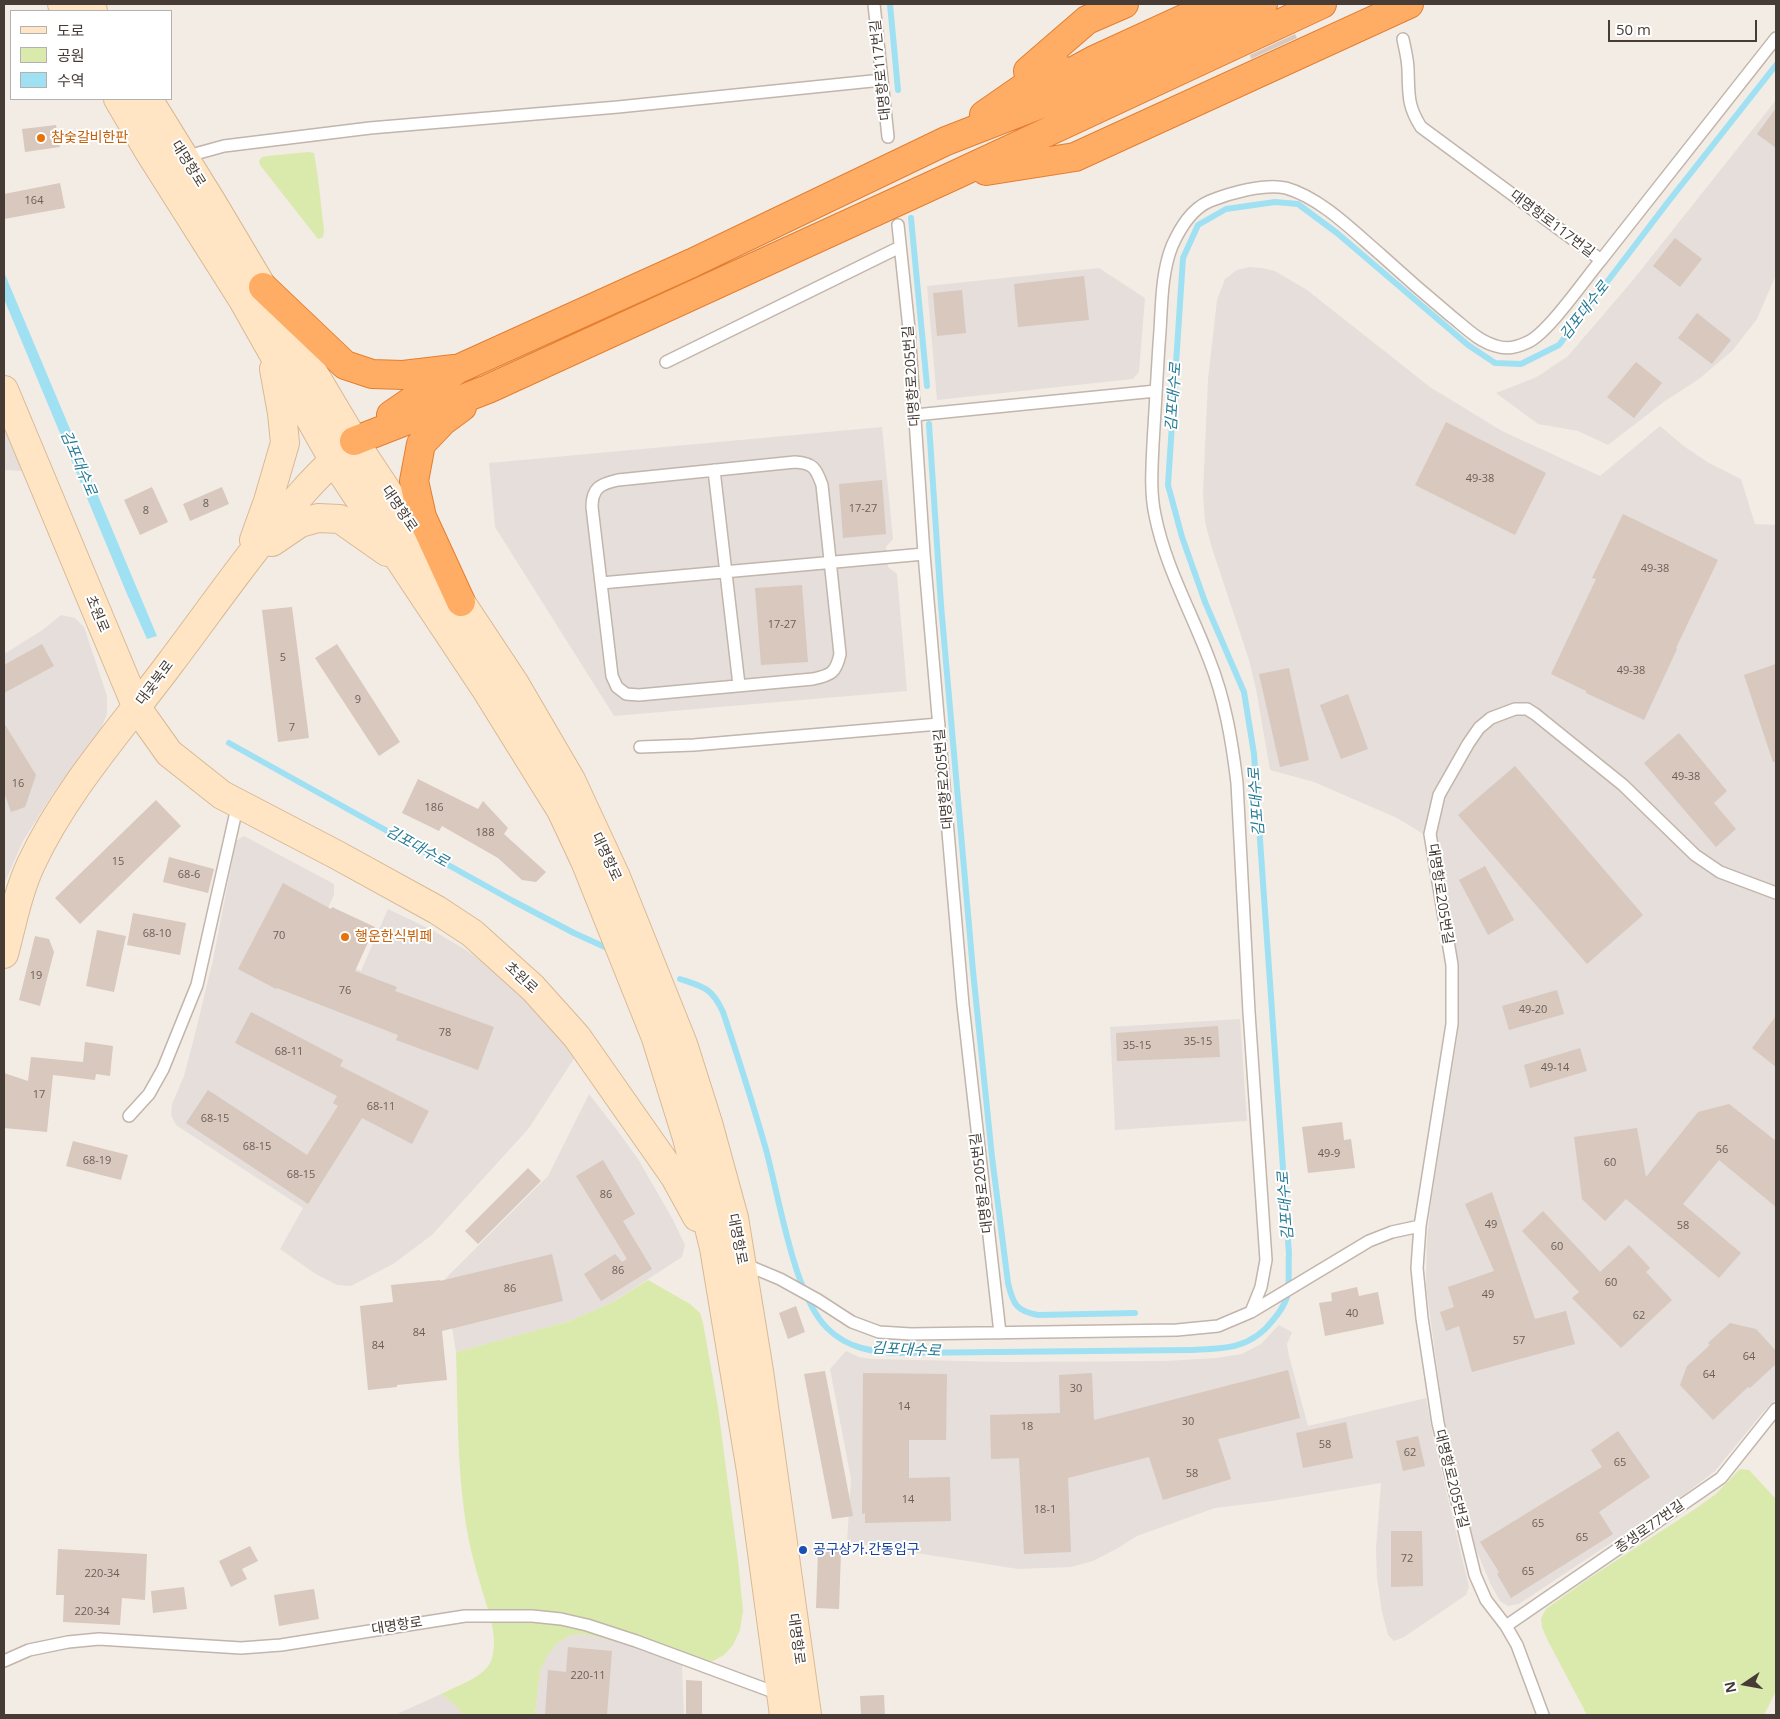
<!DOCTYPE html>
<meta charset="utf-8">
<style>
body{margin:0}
#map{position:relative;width:1780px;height:1719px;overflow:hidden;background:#f3ece5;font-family:"Open Sans","Noto Sans KR",sans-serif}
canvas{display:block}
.frame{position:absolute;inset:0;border:5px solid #463c35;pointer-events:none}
.legend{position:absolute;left:10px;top:10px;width:162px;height:90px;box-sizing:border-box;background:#fff;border:1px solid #b5b1ae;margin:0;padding:6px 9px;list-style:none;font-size:15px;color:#463c35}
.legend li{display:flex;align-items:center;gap:10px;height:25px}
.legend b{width:25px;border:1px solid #b5b1ae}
.north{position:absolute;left:1720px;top:1659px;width:50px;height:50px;-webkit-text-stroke:4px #fff;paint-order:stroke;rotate:258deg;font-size:14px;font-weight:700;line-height:20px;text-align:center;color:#463c35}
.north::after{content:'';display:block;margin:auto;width:18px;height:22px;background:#463c35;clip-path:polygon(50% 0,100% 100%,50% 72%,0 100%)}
.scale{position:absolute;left:1608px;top:20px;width:149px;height:22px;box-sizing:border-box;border:2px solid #463c35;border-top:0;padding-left:6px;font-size:15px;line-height:18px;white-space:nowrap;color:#463c35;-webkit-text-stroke:4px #fff;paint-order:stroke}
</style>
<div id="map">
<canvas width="1780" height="1719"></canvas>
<div class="frame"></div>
<ul class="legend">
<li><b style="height:6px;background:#ffe5c4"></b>도로</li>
<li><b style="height:14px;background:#dae9ac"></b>공원</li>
<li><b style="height:14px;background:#9fe1f3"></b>수역</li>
</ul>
<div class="north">N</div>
<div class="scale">50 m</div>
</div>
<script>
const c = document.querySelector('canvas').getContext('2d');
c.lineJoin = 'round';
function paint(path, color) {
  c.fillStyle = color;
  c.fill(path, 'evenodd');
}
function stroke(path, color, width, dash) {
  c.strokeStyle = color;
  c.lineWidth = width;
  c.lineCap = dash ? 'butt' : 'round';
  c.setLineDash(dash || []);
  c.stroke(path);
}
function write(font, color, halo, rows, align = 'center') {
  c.font = font + ' "Open Sans","Noto Sans KR",sans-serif';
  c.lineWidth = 4;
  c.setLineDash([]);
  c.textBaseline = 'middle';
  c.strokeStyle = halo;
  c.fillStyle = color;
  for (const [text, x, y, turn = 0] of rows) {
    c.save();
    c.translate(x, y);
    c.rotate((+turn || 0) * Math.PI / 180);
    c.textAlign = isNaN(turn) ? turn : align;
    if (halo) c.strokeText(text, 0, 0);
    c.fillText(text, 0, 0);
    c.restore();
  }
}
paint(new Path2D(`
 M1776 100V275L1757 319 1733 350 1699 379 1665 401 1608 445 1578 431 1538 424 1496 393 1537 377 1568 356 1633 280Z
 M1249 267 1262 268 1275 271 1307 290 1430 387 1502 431 1600 476 1660 426 1685 447 1709 463 1741 479 1755 524 1776 525V1399L1764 1411 1715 1471 1686 1493 1519 1604 1508 1606 1500 1601 1491 1585 1475 1547 1444 1418 1426 1286 1427 1239 1431 1202 1458 1032V966L1454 935 1445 891 1439 847 1420 832 1397 818 1314 782 1270 770 1256 689 1249 660 1211 545 1205 522 1203 493 1208 379 1217 300 1225 279 1237 270Z
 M1099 268 1145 298 1139 372 1133 379 937 400 927 286Z
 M4 407 27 465 21 471 4 470Z
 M882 427 893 539 886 547 888 567 897 574 907 691 614 716 495 527 489 463Z
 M61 615 75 618 84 627 107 696V714L100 731 52 795 23 841 4 884V654L41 631Z
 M244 836 334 884V895L309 949 361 971 388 909 432 930 466 950 522 992 553 1026 575 1057 529 1128 432 1235 393 1264 351 1286 337 1285 314 1273 280 1249 303 1208 176 1125 171 1115 172 1104 184 1076 194 1038 213 960 236 841Z
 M1240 1019 1247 1121 1115 1130 1110 1027Z
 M589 1094 617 1130 638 1159 672 1218 685 1245 682 1257 613 1302 593 1311 570 1321 456 1352 444 1280 548 1176Z
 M1279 1325 1292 1332 1287 1344 1289 1356 1308 1426 1426 1398 1433 1436 1469 1587 1466 1595 1404 1637 1394 1641 1388 1635 1382 1612 1377 1578 1376 1548 1381 1483 1272 1501 1215 1508 1137 1536 1118 1548 1093 1561 1071 1567 1018 1569 847 1542 851 1479 830 1369 846 1351 859 1357 872 1359 1008 1362 1166 1361 1216 1358 1242 1354 1261 1344Z
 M583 1634 624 1643 682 1665 684 1715H535L540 1671 548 1653 559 1642 571 1635Z
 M441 1694 456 1706 463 1715H395Z`), '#e5deda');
paint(new Path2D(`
 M308 152 314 153 318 178 324 231 323 237 318 239 260 165 259 161 262 157 268 156Z
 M648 1280 690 1304 700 1313 703 1323 718 1407 738 1560 743 1611 740 1630 733 1645 724 1655 713 1661 682 1665 624 1643 583 1634 571 1635 559 1642 548 1654 540 1671 535 1715H463L456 1706 441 1694C457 1686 488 1676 492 1658 499 1634 486 1606 480 1583 474 1564 469 1544 466 1524 457 1468 458 1409 456 1352L570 1321 613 1302Z
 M1740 1469 1749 1470 1776 1499V1691L1764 1715H1587L1547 1639 1542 1627 1541 1618 1546 1609 1588 1579 1695 1509 1716 1494Z`), '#dae9ac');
paint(new Path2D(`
 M4 272 157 636 147 639 127 594 4 299Z`), '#9fe1f3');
stroke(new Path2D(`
 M890 4 898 90
 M911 218 927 386
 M929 424 941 605 973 971 992 1157 1008 1283C1013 1304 1016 1311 1038 1315L1135 1313
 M229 743 513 901 574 933 607 948
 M680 979C704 987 712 988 723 1012 738 1057 752 1101 765 1146 779 1195 793 1294 827 1328 848 1349 873 1352 901 1353L1190 1350C1224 1349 1251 1349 1273 1320 1279 1313 1284 1306 1287 1297 1290 1284 1288 1268 1289 1254L1254 754 1244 692 1205 602 1182 537 1168 485 1183 258 1198 225 1226 209 1275 202 1298 204 1337 233 1468 345 1495 363 1521 364 1559 345 1668 202 1776 65`), '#9fe1f3', 6);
paint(new Path2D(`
 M1295 34 1297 38 1251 59 1250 55Z
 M1776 108V148L1757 134Z
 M56 125 60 147 25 152 22 129Z
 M60 183 65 208 4 219V194Z
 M1675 238 1702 259 1680 287 1653 266Z
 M1084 276 1089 320 1018 327 1014 284Z
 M962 290 966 333 937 336 933 293Z
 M1697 313 1731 340 1712 364 1678 338Z
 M1636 362 1662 383 1634 418 1607 397Z
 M1446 422 1546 473 1515 535 1415 485Z
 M882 480 886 534 843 538 839 484Z
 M152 487 168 522 140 535 124 500Z
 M222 487 229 504 190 521 183 504Z
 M1623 514 1718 560 1676 648 1677 649 1644 720 1586 693V691L1551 674 1596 579 1592 578Z
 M802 585 808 662 761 665 755 588Z
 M292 607 309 738 278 742 262 610Z
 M42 644 54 666 4 693V665Z
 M337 644 400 742 379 756 315 658Z
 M1776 664V762H1773L1744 675Z
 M1289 668 1309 760 1280 767 1259 674Z
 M1348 694 1368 749 1341 759 1320 705Z
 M4 723 36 775 25 807 11 812 4 792Z
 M1679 733 1727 791 1714 803 1736 829 1716 847 1644 763Z
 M1515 766 1643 915 1587 964 1458 815Z
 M418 779 478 809 483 801 508 828 504 834 546 872 536 882 522 880 498 858 442 826 439 831 402 813Z
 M156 800 181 826 80 924 55 898Z
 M169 857 214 869 208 893 163 882Z
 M1485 866 1514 920 1488 935 1459 880Z
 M283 883 331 909 332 907 375 927 355 971 397 987 395 991 494 1027 478 1070 396 1040 398 1035 277 988 276 989 238 969Z
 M133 913 186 923 180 955 127 945Z
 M97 930 126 936 114 992 86 986Z
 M35 936 49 939 54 952 40 1006 19 1000Z
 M1557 990 1564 1014 1509 1030 1502 1006Z
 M251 1012 343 1060 340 1066 429 1111 412 1144 362 1118 308 1204 186 1123 208 1090 307 1155 338 1106 333 1103 337 1096 235 1043Z
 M1776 1016V1067L1752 1048Z
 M1218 1026 1220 1057 1117 1061 1116 1033Z
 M85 1042 113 1046 110 1076 96 1074 95 1080 53 1075 47 1132 4 1128V1073L28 1081 31 1057 83 1062Z
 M1580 1048 1587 1071 1530 1088 1524 1065Z
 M1729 1104 1776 1141V1207L1719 1160 1683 1204 1741 1253 1719 1278 1626 1199 1605 1221 1582 1199 1574 1137 1637 1128 1646 1177 1698 1112Z
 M1342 1122 1344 1140 1351 1139 1355 1168 1308 1173 1302 1127Z
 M73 1141 128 1155 121 1180 66 1166Z
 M603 1160 635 1214 623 1221 652 1269 601 1301 584 1274 615 1254 622 1262 627 1259 576 1176Z
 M528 1168 541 1181 478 1244 465 1231Z
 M1492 1192 1535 1319 1566 1311 1575 1344 1472 1372 1459 1326 1446 1331 1440 1312 1454 1307 1448 1287 1494 1271 1465 1204Z
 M1543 1211 1600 1272 1629 1245 1650 1268 1646 1272 1672 1300 1621 1348 1572 1298 1579 1292 1522 1231Z
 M552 1254 563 1301 442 1331 447 1380 397 1385V1387L368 1390 360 1306 393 1302 391 1285 441 1280 440 1281Z
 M1357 1287 1359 1296 1378 1292 1384 1324 1325 1336 1319 1303 1332 1301 1331 1293Z
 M796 1306 805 1332 788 1339 779 1313Z
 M1730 1323 1756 1329 1776 1351V1364L1750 1388 1748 1387 1713 1420 1680 1385 1687 1366 1710 1345 1708 1343Z
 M1288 1370 1300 1418 1218 1439 1231 1479 1163 1500 1149 1457 1068 1478 1071 1552 1024 1554 1019 1458 991 1459 990 1415 1060 1413 1059 1375 1092 1373 1094 1420Z
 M825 1371 853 1516 832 1519 804 1374Z
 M863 1373 947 1374 946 1440H909V1478L950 1477 951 1521 865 1523V1513L862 1514Z
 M1346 1422 1353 1458 1303 1468 1296 1433Z
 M1618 1431 1650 1477 1599 1512 1613 1534 1511 1598 1497 1574 1499 1572 1480 1542 1602 1467 1591 1450Z
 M1418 1436 1425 1466 1403 1471 1396 1441Z
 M1391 1531H1422L1423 1586 1391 1587Z
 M250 1546 258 1561 242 1569 247 1579 231 1587 219 1561Z
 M58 1549 147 1554 145 1600 122 1598 120 1625 63 1622 64 1595H56Z
 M818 1552H841L839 1609 816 1608Z
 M184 1587 187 1609 153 1613 151 1591Z
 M314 1589 319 1619 279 1626 274 1595Z
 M568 1647 612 1651 607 1715H545L548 1670 566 1672Z
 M686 1680 702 1681V1715H686Z
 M884 1695 885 1715H861L860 1696Z`), '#d8c8bd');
const lane = new Path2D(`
 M874 4 888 137
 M1403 39C1405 49 1408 60 1408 70 1409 94 1407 105 1421 127L1601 260 1776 38
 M184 157 224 146 370 128 618 107 882 80
 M898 225 909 329 924 554 963 1005 1000 1333
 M666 362 900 247
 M915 415 1156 391
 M795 462C813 463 816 468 822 485L840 654C836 673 831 675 813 679L639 695 626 694 617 687 612 676 592 507C592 488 600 484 618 480Z
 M714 470 739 685
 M601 583 924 554
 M640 747 694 745 939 724
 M129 1116 149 1094 163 1069 197 985 238 803
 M744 1264 780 1279 818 1300 852 1322 879 1332 911 1334 1177 1330 1218 1326 1251 1312 1369 1241 1392 1232 1420 1226
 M1251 1312 1261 1287 1266 1260 1249 1012 1237 783C1232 741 1225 699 1209 659 1191 611 1165 566 1155 515 1150 492 1152 467 1153 444 1155 410 1157 377 1159 344 1162 313 1160 276 1172 246 1180 228 1191 209 1210 201 1230 193 1265 183 1286 188 1321 198 1353 231 1380 254 1403 275 1427 296 1451 316 1465 327 1478 341 1496 346 1507 350 1518 347 1528 342 1548 333 1585 279 1601 260
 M1506 1626 1721 1478 1776 1409
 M4 1661 29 1650 68 1642 99 1639 241 1648 281 1645 465 1616H532L561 1619 587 1625 636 1641 779 1694
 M1543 1715 1517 1645 1506 1626 1486 1600 1475 1575 1438 1423 1422 1318 1417 1268 1420 1226 1452 1024V965L1430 834 1439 795 1468 744 1479 728 1491 718 1515 709H1527L1535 714 1623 785 1695 855 1720 872 1776 893`);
const secondary = new Path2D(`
 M62 4 67 11
 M89 4 93 11
 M118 99 148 150 243 300 334 461 487 691 561 810 585 861 656 1038 687 1138 714 1248 751 1471 784 1715
 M148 99 213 204 354 441 515 684 571 780 616 877 683 1044 708 1123 734 1218 759 1371 807 1715
 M4 390 137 708 169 753 222 795 337 855 437 910 472 933 533 988 577 1037 675 1177 697 1217
 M254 540 268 501 285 443 282 413 274 369
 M272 542 300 523 318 518 340 519 387 552
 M4 954C12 924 18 892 31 864 66 789 122 728 171 662 214 605 255 545 303 492 316 477 331 463 345 449`);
const highway = new Path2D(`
 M1028 71 1087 20 1124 4
 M1044 87 1094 60 1216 4
 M984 115 1056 65
 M986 171 1075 157 1409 4
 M263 287 345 365 372 374 403 375 454 369
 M391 415 458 369 692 263 946 141 1095 83 1263 4
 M354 441 488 389 955 175 1322 4
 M461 602 422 517 414 481 421 444 443 421 462 407`);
stroke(lane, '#c2b5ab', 14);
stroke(secondary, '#d8b995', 30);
stroke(highway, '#e37e30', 30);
stroke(lane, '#fff', 11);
stroke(secondary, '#ffe5c4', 28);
stroke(highway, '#ffad65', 28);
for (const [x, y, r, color] of [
 [41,138,5,"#e8710a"],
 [345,937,5,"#e8710a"],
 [803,1550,5,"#1a4fb4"]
]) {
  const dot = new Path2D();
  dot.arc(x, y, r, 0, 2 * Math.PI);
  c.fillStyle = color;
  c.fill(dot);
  stroke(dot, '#fff', 2);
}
write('11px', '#6a5f57', null, [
 ["164",34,201],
 ["49-38",1480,479],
 ["8",206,504],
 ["17-27",863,509],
 ["8",146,511],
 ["49-38",1655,569],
 ["17-27",782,625],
 ["5",283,658],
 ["49-38",1631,671],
 ["9",358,700],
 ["7",292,728],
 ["49-38",1686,777],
 ["16",18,784],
 ["186",434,808],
 ["188",485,833],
 ["15",118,862],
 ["68-6",189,875],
 ["68-10",157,934],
 ["70",279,936],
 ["19",36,976],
 ["76",345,991],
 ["49-20",1533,1010],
 ["78",445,1033],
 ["35-15",1198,1042],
 ["35-15",1137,1046],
 ["68-11",289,1052],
 ["49-14",1555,1068],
 ["17",39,1095],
 ["68-11",381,1107],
 ["68-15",215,1119],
 ["68-15",257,1147],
 ["56",1722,1150],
 ["49-9",1329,1154],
 ["68-19",97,1161],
 ["60",1610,1163],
 ["68-15",301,1175],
 ["86",606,1195],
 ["49",1491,1225],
 ["58",1683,1226],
 ["60",1557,1247],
 ["86",618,1271],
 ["60",1611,1283],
 ["86",510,1289],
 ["49",1488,1295],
 ["40",1352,1314],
 ["62",1639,1316],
 ["84",419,1333],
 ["57",1519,1341],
 ["84",378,1346],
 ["64",1749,1357],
 ["64",1709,1375],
 ["30",1076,1389],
 ["14",904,1407],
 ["30",1188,1422],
 ["18",1027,1427],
 ["58",1325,1445],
 ["62",1410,1453],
 ["65",1620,1463],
 ["58",1192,1474],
 ["14",908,1500],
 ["18-1",1045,1510],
 ["65",1538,1524],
 ["65",1582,1538],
 ["72",1407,1559],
 ["65",1528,1572],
 ["220-34",102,1574],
 ["220-34",92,1612],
 ["220-11",588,1676]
]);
write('14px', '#463c35', '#fff', [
 ["대명항로117번길",881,70,-96],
 ["대명항로",188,164,58],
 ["대명항로117번길",1552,224,37],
 ["대명항로205번길",912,376,-94],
 ["대명항로",399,509,56],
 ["초원로",97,614,67],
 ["대곶북로",155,683,-53],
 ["대명항로205번길",944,779,-95],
 ["대명항로",606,857,65],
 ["대명항로205번길",1440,894,81],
 ["초원로",521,978,43],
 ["대명항로205번길",982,1183,-97],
 ["대명항로",737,1239,79],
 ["대명항로205번길",1451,1479,76],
 ["종생로77번길",1650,1527,-35],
 ["대명항로",397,1626,-9],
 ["대명항로",796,1639,82]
]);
write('14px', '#c56008', '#fff', [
 ["참숯갈비한판",51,138],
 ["행운한식뷔페",355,937]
], 'left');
write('14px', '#164399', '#fff', [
 ["공구상가.간동입구",813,1550]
], 'left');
write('italic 15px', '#257b95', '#fff', [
 ["김포대수로",1585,311,-52],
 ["김포대수로",1174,397,-86],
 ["김포대수로",78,463,67],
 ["김포대수로",1257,802,-94],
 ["김포대수로",417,847,29],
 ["김포대수로",1286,1206,-94],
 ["김포대수로",906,1350,3]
]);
</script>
